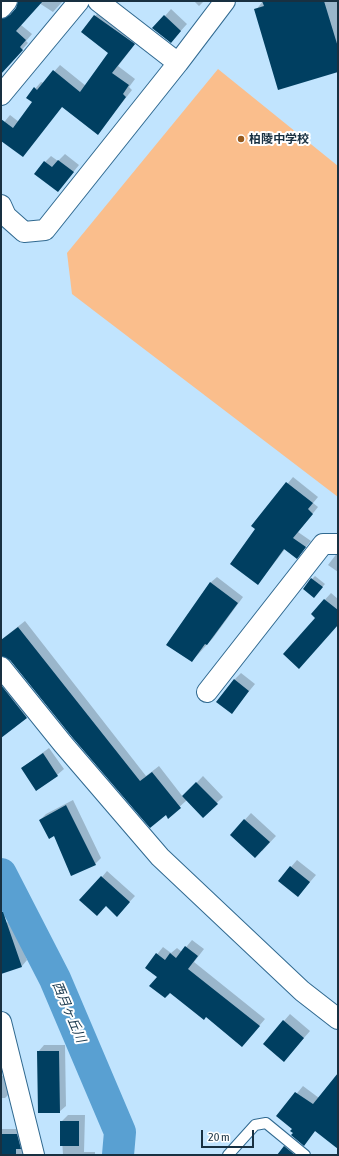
<!DOCTYPE html>
<meta charset="utf-8">
<style>
body{margin:0}
#map{position:relative;width:339px;height:1156px;overflow:hidden;background:#c1e4fe;font-family:"Asap Condensed",sans-serif}
canvas{display:block}
.frame{position:absolute;inset:0;border:2px solid #183041;pointer-events:none}
.scale{position:absolute;left:201px;top:1130px;width:53px;height:18px;box-sizing:border-box;border:2px solid #183041;border-top:0;padding-left:5px;font-size:12px;line-height:14px;white-space:nowrap;color:#183041;-webkit-text-stroke:3px #fff;paint-order:stroke}
</style>
<div id="map">
<canvas width="339" height="1156"></canvas>
<div class="frame"></div>
<div class="scale">20 m</div>
</div>
<script>
const c = document.querySelector('canvas').getContext('2d');
c.lineJoin = 'round';
function paint(path, color) {
  c.fillStyle = color;
  c.fill(path, 'evenodd');
}
function stroke(path, color, width, dash) {
  c.strokeStyle = color;
  c.lineWidth = width;
  c.lineCap = dash ? 'butt' : 'round';
  c.setLineDash(dash || []);
  c.stroke(path);
}
function write(font, color, halo, rows, align = 'center') {
  c.font = font + ' "Asap Condensed","Noto Sans JP",sans-serif';
  c.lineWidth = 4;
  c.setLineDash([]);
  c.textBaseline = 'middle';
  c.strokeStyle = halo;
  c.fillStyle = color;
  for (const [text, x, y, turn = 0] of rows) {
    c.save();
    c.translate(x, y);
    c.rotate((+turn || 0) * Math.PI / 180);
    c.textAlign = isNaN(turn) ? turn : align;
    if (halo) c.strokeText(text, 0, 0);
    c.fillText(text, 0, 0);
    c.restore();
  }
}
paint(new Path2D(`
 M218 69 338 166V497L72 294 67 253Z`), '#fabe8c');
paint(new Path2D(`
 M36 1H63L53 12Z
 M194 1H204L199 6Z
 M338 1V72L256 10 263 1Z
 M171 9 187 24 177 35 165 16Z
 M101 10 139 39 118 66 135 79 129 87 132 90 98 133 62 106 23 156 1 139V126L10 115 19 122 34 102 27 98 41 82 44 83 60 65 86 86 110 53 95 16Z
 M15 11 21 25 32 34 26 41 28 43 1 73V17Z
 M65 154 79 165 58 191 45 162 51 156 58 161Z
 M293 477 318 497 313 503 318 507 298 532 311 541 297 557 285 549 258 584 256 529 253 526Z
 M338 552V572L328 565Z
 M315 576 325 584 317 593 312 579Z
 M217 577 243 597 213 638 192 661 210 583Z
 M331 593 338 599V624L317 618 312 614Z
 M25 621 146 776 159 766 183 797 203 776 223 797 203 816 187 800 168 817 1 647V640Z
 M241 673 255 684 232 712 235 679Z
 M6 681 32 712 1 737V685Z
 M49 748 64 769 57 775 22 768Z
 M73 800 101 858 95 864 54 835 40 820 46 814Z
 M251 813 276 836 262 851 231 835Z
 M297 860 316 875 298 896 279 881Z
 M107 871 135 896 123 909 102 877Z
 M1 884 14 911 1 921Z
 M13 920 27 960 22 966 2 973 1 925Z
 M192 940 204 949 194 962 265 1019 248 1039 146 968 163 947 171 953 177 948 182 952Z
 M290 1014 310 1031 290 1054 264 1044Z
 M44 1045H65L66 1106 59 1112 38 1052Z
 M338 1074V1147L316 1130 304 1144 295 1133 293 1128 278 1116 303 1086 319 1098Z
 M9 1075 11 1092 5 1098H1V1076Z
 M68 1115H85L84 1152H95V1155H63L61 1122Z
 M1 1129H23L28 1155H1Z
 M290 1140 301 1155H278L284 1146Z`), '#0003');
stroke(new Path2D(`
 M1 874 55 979 120 1132 118 1155`), '#59a0d2', 32);
paint(new Path2D(`
 M18 1H43L16 31 26 40 20 47 23 50 1 74V19L10 15 16 8Z
 M262 1H324L338 47V72L278 90 254 9 264 6Z
 M94 15 135 44 112 73 129 85 123 94 126 97 98 135 62 107 23 157 1 141V119L13 128 32 102 26 98 34 87 37 90 53 70 80 92 108 53 81 32Z
 M164 15 181 31 171 43 152 28Z
 M58 160 74 172 58 192 34 174 44 161 52 167Z
 M286 482 313 503 308 509 313 514 293 538 306 547 297 559 284 549 258 585 230 564 255 529 251 526Z
 M311 578 323 587 314 598 303 589Z
 M210 582 238 603 207 645 205 644 192 662 166 645Z
 M324 599 338 610V625L299 669 283 654 315 618 311 614Z
 M18 627 140 781 152 772 181 808 168 819 166 815 150 828 72 737 10 660 1 656V640Z
 M234 679 249 691 232 714 216 702Z
 M1 685 27 718 1 738Z
 M43 753 58 776 36 791 21 768Z
 M196 782 218 804 203 818 182 796Z
 M66 805 96 865 71 876 54 836 49 839 39 820Z
 M244 819 270 842 255 858 230 835Z
 M290 866 310 882 298 897 278 881Z
 M101 876 130 902 117 917 106 906 97 916 79 900Z
 M1 912H3L22 967 1 974Z
 M185 946 198 956 188 969 260 1026 242 1047 206 1017 204 1020 170 993 165 998 149 986 157 977 145 968 156 953 165 960 170 953 176 958Z
 M283 1020 304 1038 284 1062 263 1044Z
 M37 1051H59L60 1113H38Z
 M338 1073V1149L315 1131 304 1146 291 1135 293 1133 290 1131 292 1129 276 1116 295 1092 313 1104Z
 M60 1121H79V1146H60Z
 M1 1134H17L21 1149H16V1154L1 1155Z
 M284 1146 295 1155H277Z`), '#003f61');
const lane = new Path2D(`
 M228 1155 255 1125 266 1123 305 1155`);
const street = new Path2D(`
 M98 1 178 63
 M1 8 7 1
 M1 95 79 1
 M1 205 6 216 24 232 45 230 178 63 225 1
 M1 667 63 744 160 857 302 991 338 1019
 M207 692 323 544H338
 M1 1022 34 1155`);
stroke(lane, '#306990', 12);
stroke(street, '#306990', 22);
stroke(lane, '#fff', 10);
stroke(street, '#fff', 20);
for (const [x, y, r, color] of [
 [241,139,4,"#975a1d"]
]) {
  const dot = new Path2D();
  dot.arc(x, y, r, 0, 2 * Math.PI);
  c.fillStyle = color;
  c.fill(dot);
  stroke(dot, '#fff', 1.5);
}
write('bold 12px', '#183041', '#fff', [
 ["柏陵中学校",249,139]
], 'left');
write('italic 13px', '#16364b', '#fff', [
 ["西月ヶ丘川",69,1012,67]
]);
</script>
